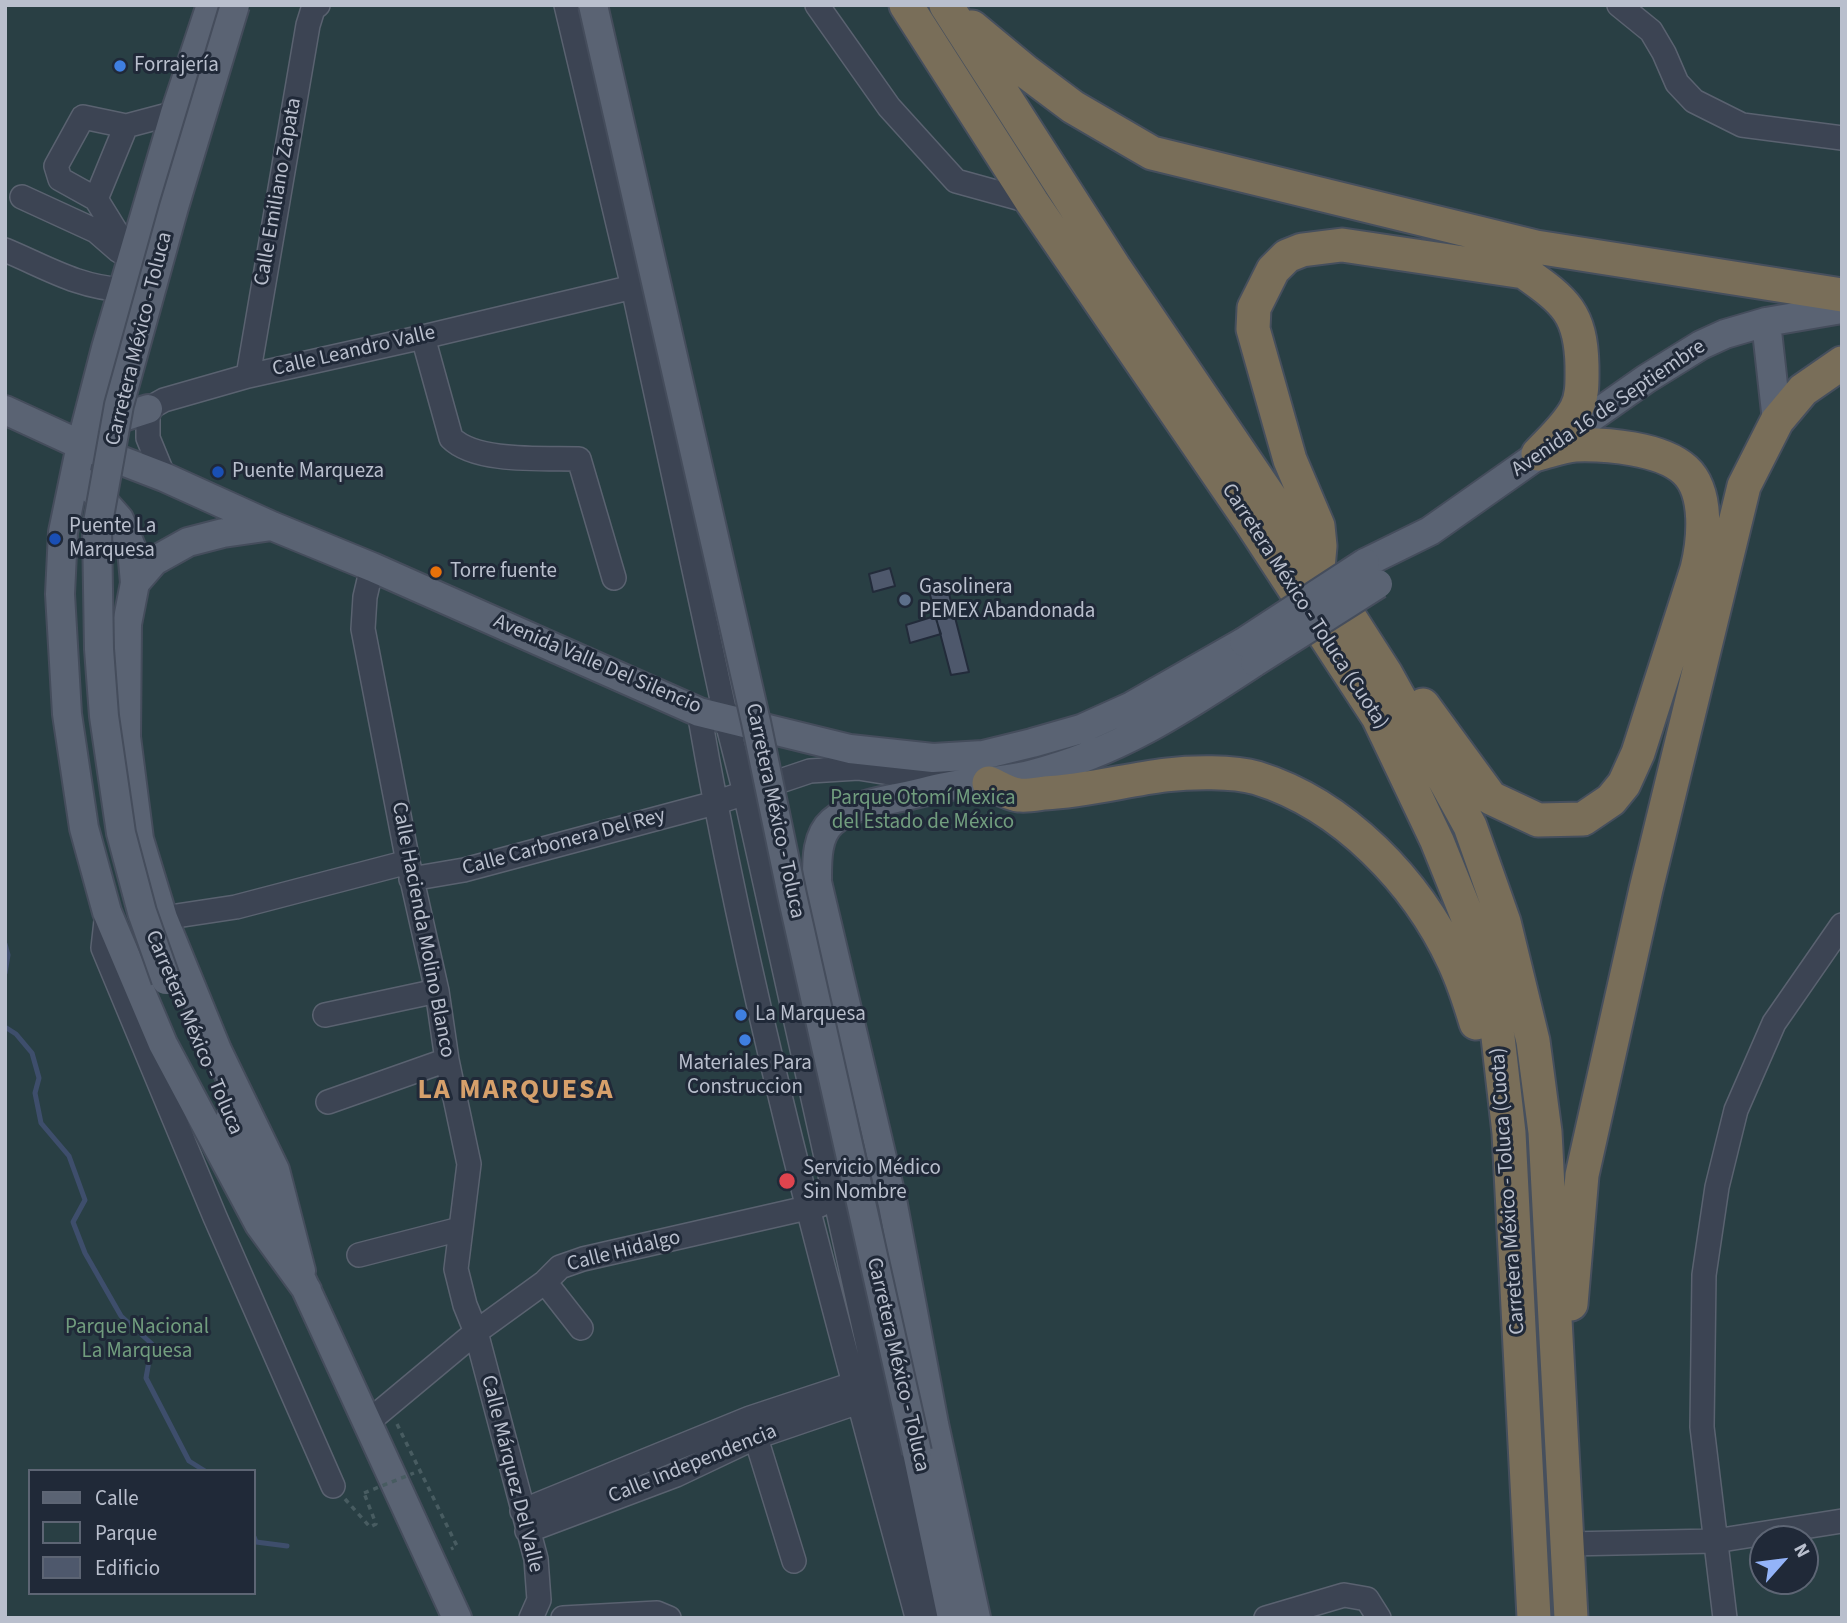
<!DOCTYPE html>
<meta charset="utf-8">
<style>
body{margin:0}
#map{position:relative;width:1847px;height:1623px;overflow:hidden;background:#273243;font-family:"Source Sans 3",sans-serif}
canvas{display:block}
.frame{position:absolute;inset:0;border:7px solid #b9bfcd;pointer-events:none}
.legend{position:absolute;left:28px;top:1469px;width:228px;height:126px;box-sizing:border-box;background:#202938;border:2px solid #5d6574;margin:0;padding:9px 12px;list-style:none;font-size:21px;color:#b9bfcd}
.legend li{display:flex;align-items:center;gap:14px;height:35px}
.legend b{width:35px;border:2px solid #5d6574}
.north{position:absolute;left:1749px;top:1525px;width:70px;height:70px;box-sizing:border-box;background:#202938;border:2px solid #5d6574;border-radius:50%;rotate:62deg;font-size:19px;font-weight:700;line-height:28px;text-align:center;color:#b9bfcd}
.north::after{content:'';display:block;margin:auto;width:24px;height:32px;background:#93b3f8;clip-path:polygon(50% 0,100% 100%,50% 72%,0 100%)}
</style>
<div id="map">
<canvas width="1847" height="1623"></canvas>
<div class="frame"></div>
<ul class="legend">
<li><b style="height:9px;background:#5a6373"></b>Calle</li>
<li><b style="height:19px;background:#293f44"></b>Parque</li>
<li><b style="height:19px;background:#4e586c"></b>Edificio</li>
</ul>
<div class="north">N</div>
</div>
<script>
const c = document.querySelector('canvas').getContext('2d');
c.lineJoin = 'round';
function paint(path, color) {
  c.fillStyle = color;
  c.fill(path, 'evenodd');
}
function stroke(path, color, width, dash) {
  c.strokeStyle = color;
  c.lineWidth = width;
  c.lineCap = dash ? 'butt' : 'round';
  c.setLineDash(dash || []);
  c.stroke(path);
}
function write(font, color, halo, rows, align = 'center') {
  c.font = font + ' "Source Sans 3",sans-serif';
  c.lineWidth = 6;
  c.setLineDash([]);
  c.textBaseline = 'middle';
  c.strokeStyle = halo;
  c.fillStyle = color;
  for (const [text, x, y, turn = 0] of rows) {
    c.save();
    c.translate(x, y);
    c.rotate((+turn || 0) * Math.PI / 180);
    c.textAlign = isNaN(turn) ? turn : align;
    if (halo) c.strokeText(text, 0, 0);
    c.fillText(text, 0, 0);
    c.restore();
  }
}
paint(new Path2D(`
 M5 5H1842V1618H5ZM30 1471H254V1593H30ZM1763 1539H1805V1581H1763Z`), '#293f44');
stroke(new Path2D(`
 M5 944 8 955 5 973
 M5 1027 16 1034 32 1053 39 1078 35 1093 41 1123 69 1156 85 1200 73 1222 85 1253 121 1316 152 1344 146 1378 189 1461 205 1471
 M254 1537 256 1542 287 1546`), '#3e4e6c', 5);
const building = new Path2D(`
 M890 568 895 586 873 592 869 574Z
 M947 586 969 672 951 675 929 591Z
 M935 616 941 634 910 643 906 625Z`);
paint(building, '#4e586c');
stroke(building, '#222b3a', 2);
const minor = new Path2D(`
 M566 5 633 287 726 718 745 793 879 1395 932 1618
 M817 5 889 107 956 181 1032 202
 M1619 5 1651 31 1664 53 1677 83 1694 101 1742 125 1842 138
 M22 197 96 231 119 251
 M96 199 60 179 56 166 83 117 126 126
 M5 250C48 268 77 287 124 290
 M133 259 96 199 126 126 175 113
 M423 337 451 438C476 463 544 458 579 459L614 578
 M248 376 308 25 313 9 318 5
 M164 477 148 438V409L164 400 248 376 423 337 633 287
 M372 567 365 597 363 629 408 862 437 991 447 1060 469 1164 456 1269 465 1305 476 1332 536 1559 539 1600 531 1618
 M699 712C752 1018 836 1317 917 1617
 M411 879 464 870 715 803 810 771 858 768 952 783
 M107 912 103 948 215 1217 333 1486
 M163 918 236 907 408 862
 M325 1015 437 991
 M328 1102 447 1060
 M359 1255 460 1229
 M545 1282 581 1328
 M368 1422 476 1332 545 1282 560 1267 583 1259 820 1205
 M752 1425 794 1561
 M522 1511 750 1418 865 1380
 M527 1531 676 1475 756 1437 873 1397
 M1567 1544 1715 1541 1842 1521
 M563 1618 657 1613 669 1618
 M1266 1618 1344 1595 1367 1599 1379 1618
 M1725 1618 1702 1427 1704 1275 1717 1187 1736 1110 1774 1023 1842 925`);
const major = new Path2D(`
 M211 5 175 113 106 348 81 445 63 532 60 594 67 714 84 828 107 912 163 1044 259 1224 307 1290
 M1766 322 1777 421
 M5 410 81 445 164 477 272 526 372 567 699 712 850 749 933 758 983 755 1032 743 1081 729 1132 706 1244 642
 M96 418 123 417 148 409
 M88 484 119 519 132 549 135 583
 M272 526 223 533 188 542 154 561 135 583 127 624 126 737 139 839 163 918 217 1050 275 1170 301 1271
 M1365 563 1430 531 1646 379 1701 345 1725 334 1766 322 1842 309
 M230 1119 272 1213
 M300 1276 457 1618
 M917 1452 952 1618
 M976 1618 934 1424 893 1205 817 882C817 862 816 836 832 822 851 806 873 803 896 798 919 794 942 786 964 784 987 782 1010 780 1033 774 1119 752 1182 710 1255 662`);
const highway = new Path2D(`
 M906 5 1032 202 1252 524 1378 717 1437 841 1476 938 1498 1037 1509 1133 1534 1618
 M946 5 1114 267 1318 568 1386 674 1470 826 1504 922 1533 1041 1545 1132 1571 1618
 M972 27 1025 71 1073 107 1152 153 1536 247 1842 295
 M1318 568 1320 546 1318 526 1290 460 1253 329 1254 308 1273 270 1287 256 1302 250 1342 245 1524 272C1565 301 1581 313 1582 366 1582 381 1583 396 1576 409 1567 426 1551 440 1538 454
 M1423 705 1491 798 1538 820 1583 819 1611 800 1624 784 1638 753 1697 569C1704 541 1709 492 1685 470 1661 448 1606 444 1575 445 1563 446 1550 451 1538 454
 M989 783C998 787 1009 794 1019 795 1027 796 1037 794 1045 793 1086 791 1126 780 1166 775 1191 772 1233 771 1257 778 1344 805 1417 882 1454 962 1463 981 1470 1003 1476 1023
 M1571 1304 1582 1175 1646 889 1744 486 1777 421 1803 390 1842 363`);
stroke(minor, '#5a6270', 26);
stroke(major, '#454d5c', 32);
stroke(highway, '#464f5d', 37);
stroke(new Path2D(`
 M397 1424 457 1546 451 1549
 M345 1499 370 1527 376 1524 364 1493`), '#485c61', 3.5, [5, 5]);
stroke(minor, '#3c4453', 23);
stroke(major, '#5a6373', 28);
stroke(highway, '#796e59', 33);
const majorBridge = new Path2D(`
 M593 5 756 722 792 895 917 1452
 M1244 642 1365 563
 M1255 662 1378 584
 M166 980 142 912 121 833 104 716 99 649 97 528 119 405 174 207 235 5`);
stroke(majorBridge, '#454d5c', 32, []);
stroke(new Path2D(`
 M364 1493 414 1473`), '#485c61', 3.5, [5, 5]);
stroke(majorBridge, '#5a6373', 28);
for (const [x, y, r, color] of [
 [120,66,7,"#3f7fe0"],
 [218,472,7,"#1a4fb4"],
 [55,539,7,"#1a4fb4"],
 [436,572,7,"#e8710a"],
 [905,600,7,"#5c6f8a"],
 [741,1015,7,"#3f7fe0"],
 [745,1040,7,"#3f7fe0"],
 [787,1181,9,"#e0444e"]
]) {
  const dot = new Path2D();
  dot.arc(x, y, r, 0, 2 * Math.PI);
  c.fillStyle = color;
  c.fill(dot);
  stroke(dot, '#202938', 2.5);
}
write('21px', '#b9bfcd', '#202938', [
 ["Forrajería",134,66],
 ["Puente Marqueza",232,472],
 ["Puente La",69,527],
 ["Marquesa",69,551],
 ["Torre fuente",450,572],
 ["Gasolinera",919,588],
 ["PEMEX Abandonada",919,612],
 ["La Marquesa",755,1015],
 ["Materiales Para",745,1064,"center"],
 ["Construccion",745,1088,"center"],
 ["Servicio Médico",803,1169],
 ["Sin Nombre",803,1193]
], 'left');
write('21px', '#b9bfcd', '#202938', [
 ["Calle Emiliano Zapata",279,192,-80],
 ["Carretera México - Toluca",140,339,-76],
 ["Calle Leandro Valle",354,352,-13],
 ["Avenida 16 de Septiembre",1609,409,-34],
 ["Carretera México - Toluca (Cuota)",1304,607,57],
 ["Avenida Valle Del Silencio",597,665,23],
 ["Carretera México - Toluca",774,811,78],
 ["Calle Carbonera Del Rey",564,843,-15],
 ["Calle Hacienda Molino Blanco",422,930,79],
 ["Carretera México - Toluca",193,1033,67],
 ["Carretera México - Toluca (Cuota)",1509,1191,-94],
 ["Calle Hidalgo",624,1252,-14],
 ["Carretera México - Toluca",897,1365,77],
 ["Calle Independencia",693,1465,-22],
 ["Calle Márquez Del Valle",511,1474,76]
]);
write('21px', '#719d7e', '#202938', [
 ["Parque Otomí Mexica",923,799],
 ["del Estado de México",923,823],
 ["Parque Nacional",137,1328],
 ["La Marquesa",137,1352]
]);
c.letterSpacing = '2px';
write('bold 28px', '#d6a06b', '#202938', [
 ["LA MARQUESA",516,1092]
]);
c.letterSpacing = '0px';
</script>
